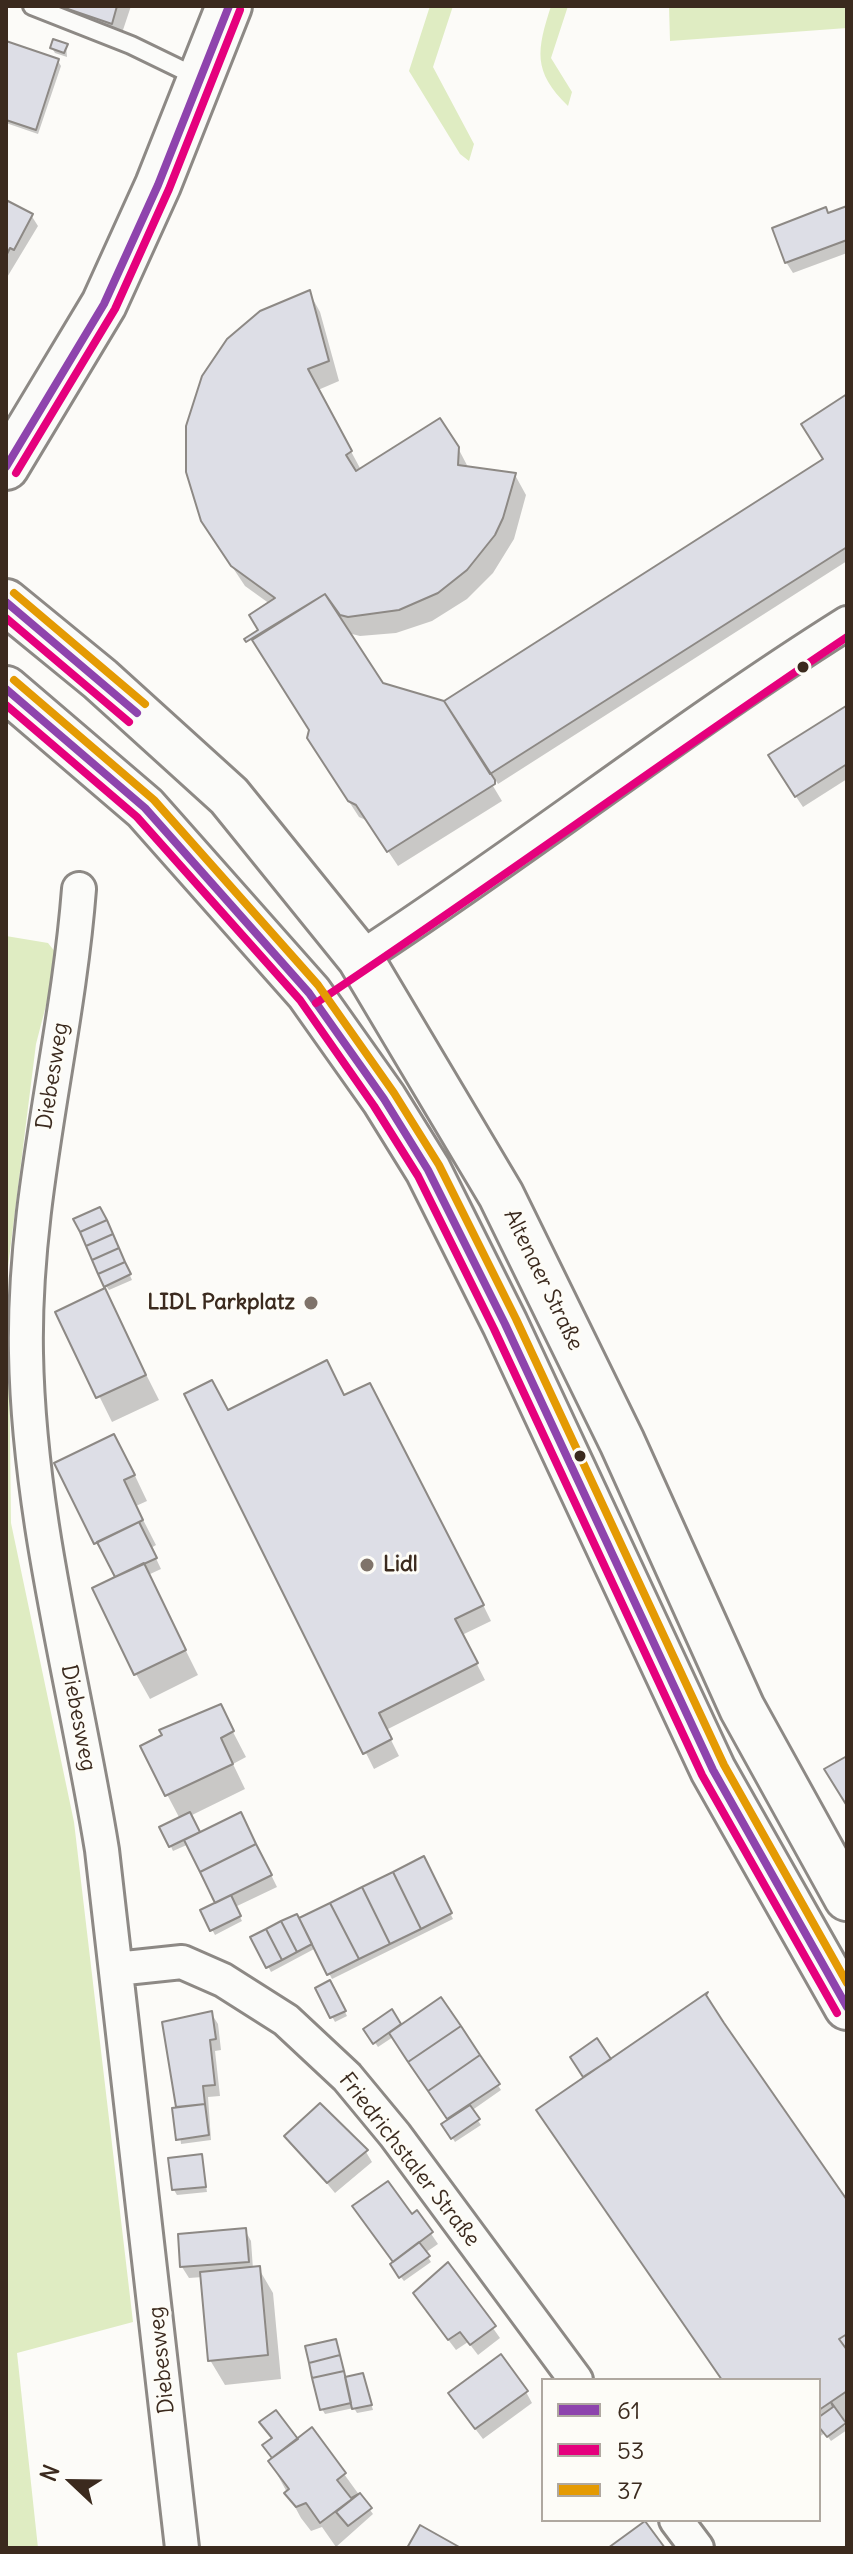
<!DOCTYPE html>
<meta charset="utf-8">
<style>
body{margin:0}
#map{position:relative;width:853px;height:2554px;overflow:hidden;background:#fcfbf8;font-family:Delius,sans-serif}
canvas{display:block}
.frame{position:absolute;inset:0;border:8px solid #3b2a1e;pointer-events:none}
.legend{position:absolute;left:541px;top:2378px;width:280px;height:144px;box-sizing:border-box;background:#fdfcf7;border:2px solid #afa8a0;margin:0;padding:10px 14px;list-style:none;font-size:24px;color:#3b2a1e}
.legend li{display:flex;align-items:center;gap:16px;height:40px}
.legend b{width:40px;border:2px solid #afa8a0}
.north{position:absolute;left:32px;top:2442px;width:80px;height:80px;-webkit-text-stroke:6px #fdfcf7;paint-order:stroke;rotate:292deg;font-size:22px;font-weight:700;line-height:32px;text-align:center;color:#3b2a1e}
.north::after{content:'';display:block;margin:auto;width:28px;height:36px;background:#3b2a1e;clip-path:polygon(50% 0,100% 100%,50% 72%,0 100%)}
</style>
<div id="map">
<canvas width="853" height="2554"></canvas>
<div class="frame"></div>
<ul class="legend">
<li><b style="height:10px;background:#8e44ad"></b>61</li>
<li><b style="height:10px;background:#e5007d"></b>53</li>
<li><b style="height:10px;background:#e49a03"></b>37</li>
</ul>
<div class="north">N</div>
</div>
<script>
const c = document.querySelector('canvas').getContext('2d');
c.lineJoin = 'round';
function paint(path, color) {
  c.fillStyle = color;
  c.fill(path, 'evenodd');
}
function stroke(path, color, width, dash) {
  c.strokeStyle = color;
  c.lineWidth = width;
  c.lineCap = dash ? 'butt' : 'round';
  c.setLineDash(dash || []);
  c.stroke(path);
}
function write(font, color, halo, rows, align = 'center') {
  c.font = font + ' Delius,sans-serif';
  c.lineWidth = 6;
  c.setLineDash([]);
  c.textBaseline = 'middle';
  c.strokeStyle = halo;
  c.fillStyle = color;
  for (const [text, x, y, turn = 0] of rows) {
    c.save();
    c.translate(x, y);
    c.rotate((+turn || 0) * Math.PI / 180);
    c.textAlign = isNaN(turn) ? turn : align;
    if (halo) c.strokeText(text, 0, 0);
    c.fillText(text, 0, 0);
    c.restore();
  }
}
paint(new Path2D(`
 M430 6H453L433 67 474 144 469 161 460 154 409 71Z
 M551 6H568L551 58 572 92 568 106C532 71 537 50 551 6Z
 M669 6H847V28L670 41Z
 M6 936 48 943 56 953 51 986 36 1044 8 1267 11 1523 74 1822 133 2322 17 2353 38 2548H6Z`), '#dfecc2');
paint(new Path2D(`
 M55 6H131L120 39 63 19Z
 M6 43 58 61 61 66 38 134 6 123Z
 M66 45 67 57 55 53 52 48Z
 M6 202 31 215 38 226 6 279Z
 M847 208V253L793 273 786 262 828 215Z
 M309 292 320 312 339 381 318 390 361 470 458 448 469 469 515 475 526 495 514 539 493 573 467 599 432 621 396 633 360 636 348 633 381 685 444 703 825 459 847 397V561L498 784 458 721 455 723 502 801 398 866 368 821 359 817 318 754 311 731 252 636 260 631 270 604 245 586 215 541 254 318 283 301Z
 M845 708 847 779 803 807 776 767Z
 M102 1214 132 1280 109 1290 106 1286Z
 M104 1291 159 1400 112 1422 58 1313Z
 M186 1394 228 1413 462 1562 491 1621 462 1635 485 1680 386 1730 399 1756 374 1769Z
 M128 1461 147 1501 136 1506 156 1545 151 1548 161 1569 148 1575 198 1675 150 1699 136 1674 118 1578 96 1543Z
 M220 1707 246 1757 233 1764 245 1789 190 1816 200 1835 247 1826 277 1887 235 1907 242 1921 215 1935 202 1911 218 1904 189 1844 173 1851 162 1828 180 1819 142 1747Z
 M423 1859 453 1919 332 1979 316 1948 271 1972 253 1938 299 1921Z
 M330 1982 347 2016 335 2022 317 1989Z
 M441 2000 501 2090 471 2111 481 2125 455 2142 444 2125 450 2120 393 2037 378 2047 366 2029 391 2012 401 2026Z
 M211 2013 218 2024 221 2050 215 2051 220 2096 208 2097 211 2140 181 2144 177 2107 186 2016Z
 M611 2061 847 2203V2418L842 2421 847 2430 831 2441 825 2433 819 2437V2380H722L550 2130 538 2111 587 2078 575 2063Z
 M287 2136 366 2152 372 2162 335 2193Z
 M201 2156 207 2192 177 2195 174 2190Z
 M417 2213 438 2244 425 2253 431 2262 404 2281 395 2270 412 2217Z
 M245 2230 251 2241 253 2269H259L273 2293 281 2379 225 2385 210 2360 203 2277 189 2278 182 2267 180 2236Z
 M448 2265 500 2338 478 2355 468 2342 456 2350 422 2305 431 2282 429 2279Z
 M362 2375 373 2410 357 2413 354 2408 325 2414 322 2409 345 2379Z
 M526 2392 532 2403 483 2439 457 2405Z
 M297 2441 344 2474 373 2514 336 2547 322 2527 311 2531 301 2518 270 2461Z`), '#0003');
const building = new Path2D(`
 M59 6H117L112 24Z
 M53 39 68 44 64 53 50 48Z
 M6 41 59 59 36 130 6 120Z
 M6 200 33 214 14 250 10 248 6 256Z
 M847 206V240L785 263 772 228 826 207 828 213Z
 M310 290 329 361 308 369 352 451 346 455 356 471 440 418 459 447 458 465 516 473 503 518 495 535 467 570 438 593 399 610 348 617 340 615 325 594 246 642 244 639 258 630 249 615 275 598 231 566 201 521 186 472V426L202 376 227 339 260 311Z
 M847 394V547L490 774 444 701 823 459 801 424Z
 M325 594 383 683 444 701 495 780V784L387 852 356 805 348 801 307 738 309 730 252 640Z
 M846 706 847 764 795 797 768 755Z
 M100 1207 107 1220 80 1232 73 1219Z
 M107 1220 113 1234 86 1246 80 1232Z
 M113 1234 119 1248 92 1260 86 1246Z
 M119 1248 125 1262 98 1274 92 1260Z
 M125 1262 131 1274 104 1287 98 1274Z
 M105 1288 146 1375 96 1398 55 1312Z
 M327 1360 344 1395 370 1383 484 1605 455 1619 478 1663 379 1713 392 1739 363 1754 184 1394 212 1380 228 1410Z
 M114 1434 135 1475 124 1480 143 1520 94 1544 54 1463Z
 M139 1522 157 1558 115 1577 97 1542Z
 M144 1563 186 1650 134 1675 92 1588Z
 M221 1704 234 1731 221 1738 233 1764 165 1796 140 1746 162 1735 159 1730Z
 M847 1756V1806L824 1769Z
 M190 1812 200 1832 169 1847 159 1827Z
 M241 1812 256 1844 200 1872 184 1840Z
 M256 1844 272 1875 215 1903 200 1872Z
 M424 1856 452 1913 421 1929 393 1872Z
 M393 1872 421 1929 390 1944 362 1887Z
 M362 1887 390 1944 359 1959 330 1903Z
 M231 1895 241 1916 210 1931 200 1910Z
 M330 1903 359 1959 327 1975 299 1918Z
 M297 1914 312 1944 297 1952 281 1921Z
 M281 1921 297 1952 282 1960 266 1929Z
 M266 1929 282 1960 266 1968 250 1937Z
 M330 1980 346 2011 330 2018 315 1988Z
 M708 1992 706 1995 724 2023 847 2200V2334L839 2339 847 2350V2391L819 2410V2380H722L536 2110Z
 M441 1997 461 2026 408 2062 389 2033Z
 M392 2009 401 2024 373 2044 363 2029Z
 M212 2011 216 2039 210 2040 215 2085 203 2086 205 2104 176 2107 162 2022Z
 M461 2026 480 2055 428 2091 408 2062Z
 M597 2038 611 2059 583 2077 570 2057Z
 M480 2055 500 2084 447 2119 428 2091Z
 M320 2103 368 2150 327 2183 284 2136Z
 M205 2104 209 2135 176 2140 172 2108Z
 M470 2105 480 2119 451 2139 441 2124Z
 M202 2154 206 2187 172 2190 168 2158Z
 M388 2181 412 2214 417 2210 433 2232 393 2262 352 2206Z
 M246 2228 249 2262 180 2267 178 2234Z
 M419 2242 430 2256 399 2278 390 2264Z
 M448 2262 496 2326 470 2345 460 2332 448 2340 413 2293Z
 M260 2266 268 2355 208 2361 200 2272Z
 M847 2334V2350L839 2339Z
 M336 2339 340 2355 309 2363 305 2346Z
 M501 2354 528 2391 475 2429 448 2393Z
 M340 2355 344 2371 312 2378 309 2363Z
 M344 2371 351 2403 320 2410 312 2378Z
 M363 2373 372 2405 352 2409 345 2377Z
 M831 2402 846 2423 827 2437 819 2427V2417L833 2407Z
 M276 2410 298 2439 272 2458 262 2445 272 2438 259 2422Z
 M312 2427 346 2473 337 2480 351 2498 360 2493 320 2523 306 2503 296 2507 284 2493 289 2489 268 2461Z
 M360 2493 372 2508 348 2526 336 2512Z
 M645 2521 665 2548H608Z
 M420 2525 461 2548H407Z`);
paint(building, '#dddee6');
stroke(building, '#8d8985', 2);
const lane = new Path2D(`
 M32 6 131 45 199 78`);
const street = new Path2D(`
 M79 889C67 1044 23 1196 26 1353 29 1521 75 1684 102 1850L182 2548
 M360 958C525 851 680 728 847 623
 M116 1969 182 1962 223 1980 286 2020 347 2077 395 2135 576 2380
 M676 2520 697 2548`);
const secondary = new Path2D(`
 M6 467 104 304 158 185 229 6
 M6 602 100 679 229 796 360 958 501 1195 622 1442 742 1708 847 1898
 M6 689 145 808 309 993 384 1099 428 1170 505 1324 713 1770 847 2007`);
stroke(lane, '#8d8985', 22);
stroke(street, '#8d8985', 38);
stroke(secondary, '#8d8985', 50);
stroke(lane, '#fbfbf9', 16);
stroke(street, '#fbfbf9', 32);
stroke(secondary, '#fbfbf9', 44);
stroke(new Path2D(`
 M6 467 104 304 158 185 229 6
 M6 602 137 713
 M6 689 145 808 309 993 384 1099 428 1170 505 1324 713 1770 847 2007`), '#8e44ad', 8);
stroke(new Path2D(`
 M16 473 115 309 169 189 240 10
 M6 618 129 722
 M6 705 137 817 300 1000 374 1106 418 1176 494 1329 702 1775 837 2013
 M316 1003C495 884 668 757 847 637`), '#e5007d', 8);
stroke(new Path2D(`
 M14 593 145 704
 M14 680 154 800 318 985 394 1093 439 1165 516 1319 724 1765 847 1983`), '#e49a03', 8);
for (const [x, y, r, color] of [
 [803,667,7,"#3b2a1e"],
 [311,1303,8,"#7f736a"],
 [580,1456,7,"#3b2a1e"],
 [367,1565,8,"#7f736a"]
]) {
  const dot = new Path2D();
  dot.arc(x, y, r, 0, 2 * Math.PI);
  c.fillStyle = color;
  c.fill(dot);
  stroke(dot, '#fdfcf7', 3);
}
write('22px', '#3b2a1e', '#fdfcf7', [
 ["Diebesweg",53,1076,-81],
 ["Altenaer Straße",543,1280,64],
 ["Diebesweg",78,1718,79],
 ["Friedrichstaler Straße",409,2160,52],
 ["Diebesweg",162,2360,-96]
]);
write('bold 22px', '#3b2a1e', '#fdfcf7', [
 ["LIDL Parkplatz",295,1303],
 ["Lidl",383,1565,"left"]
], 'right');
</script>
